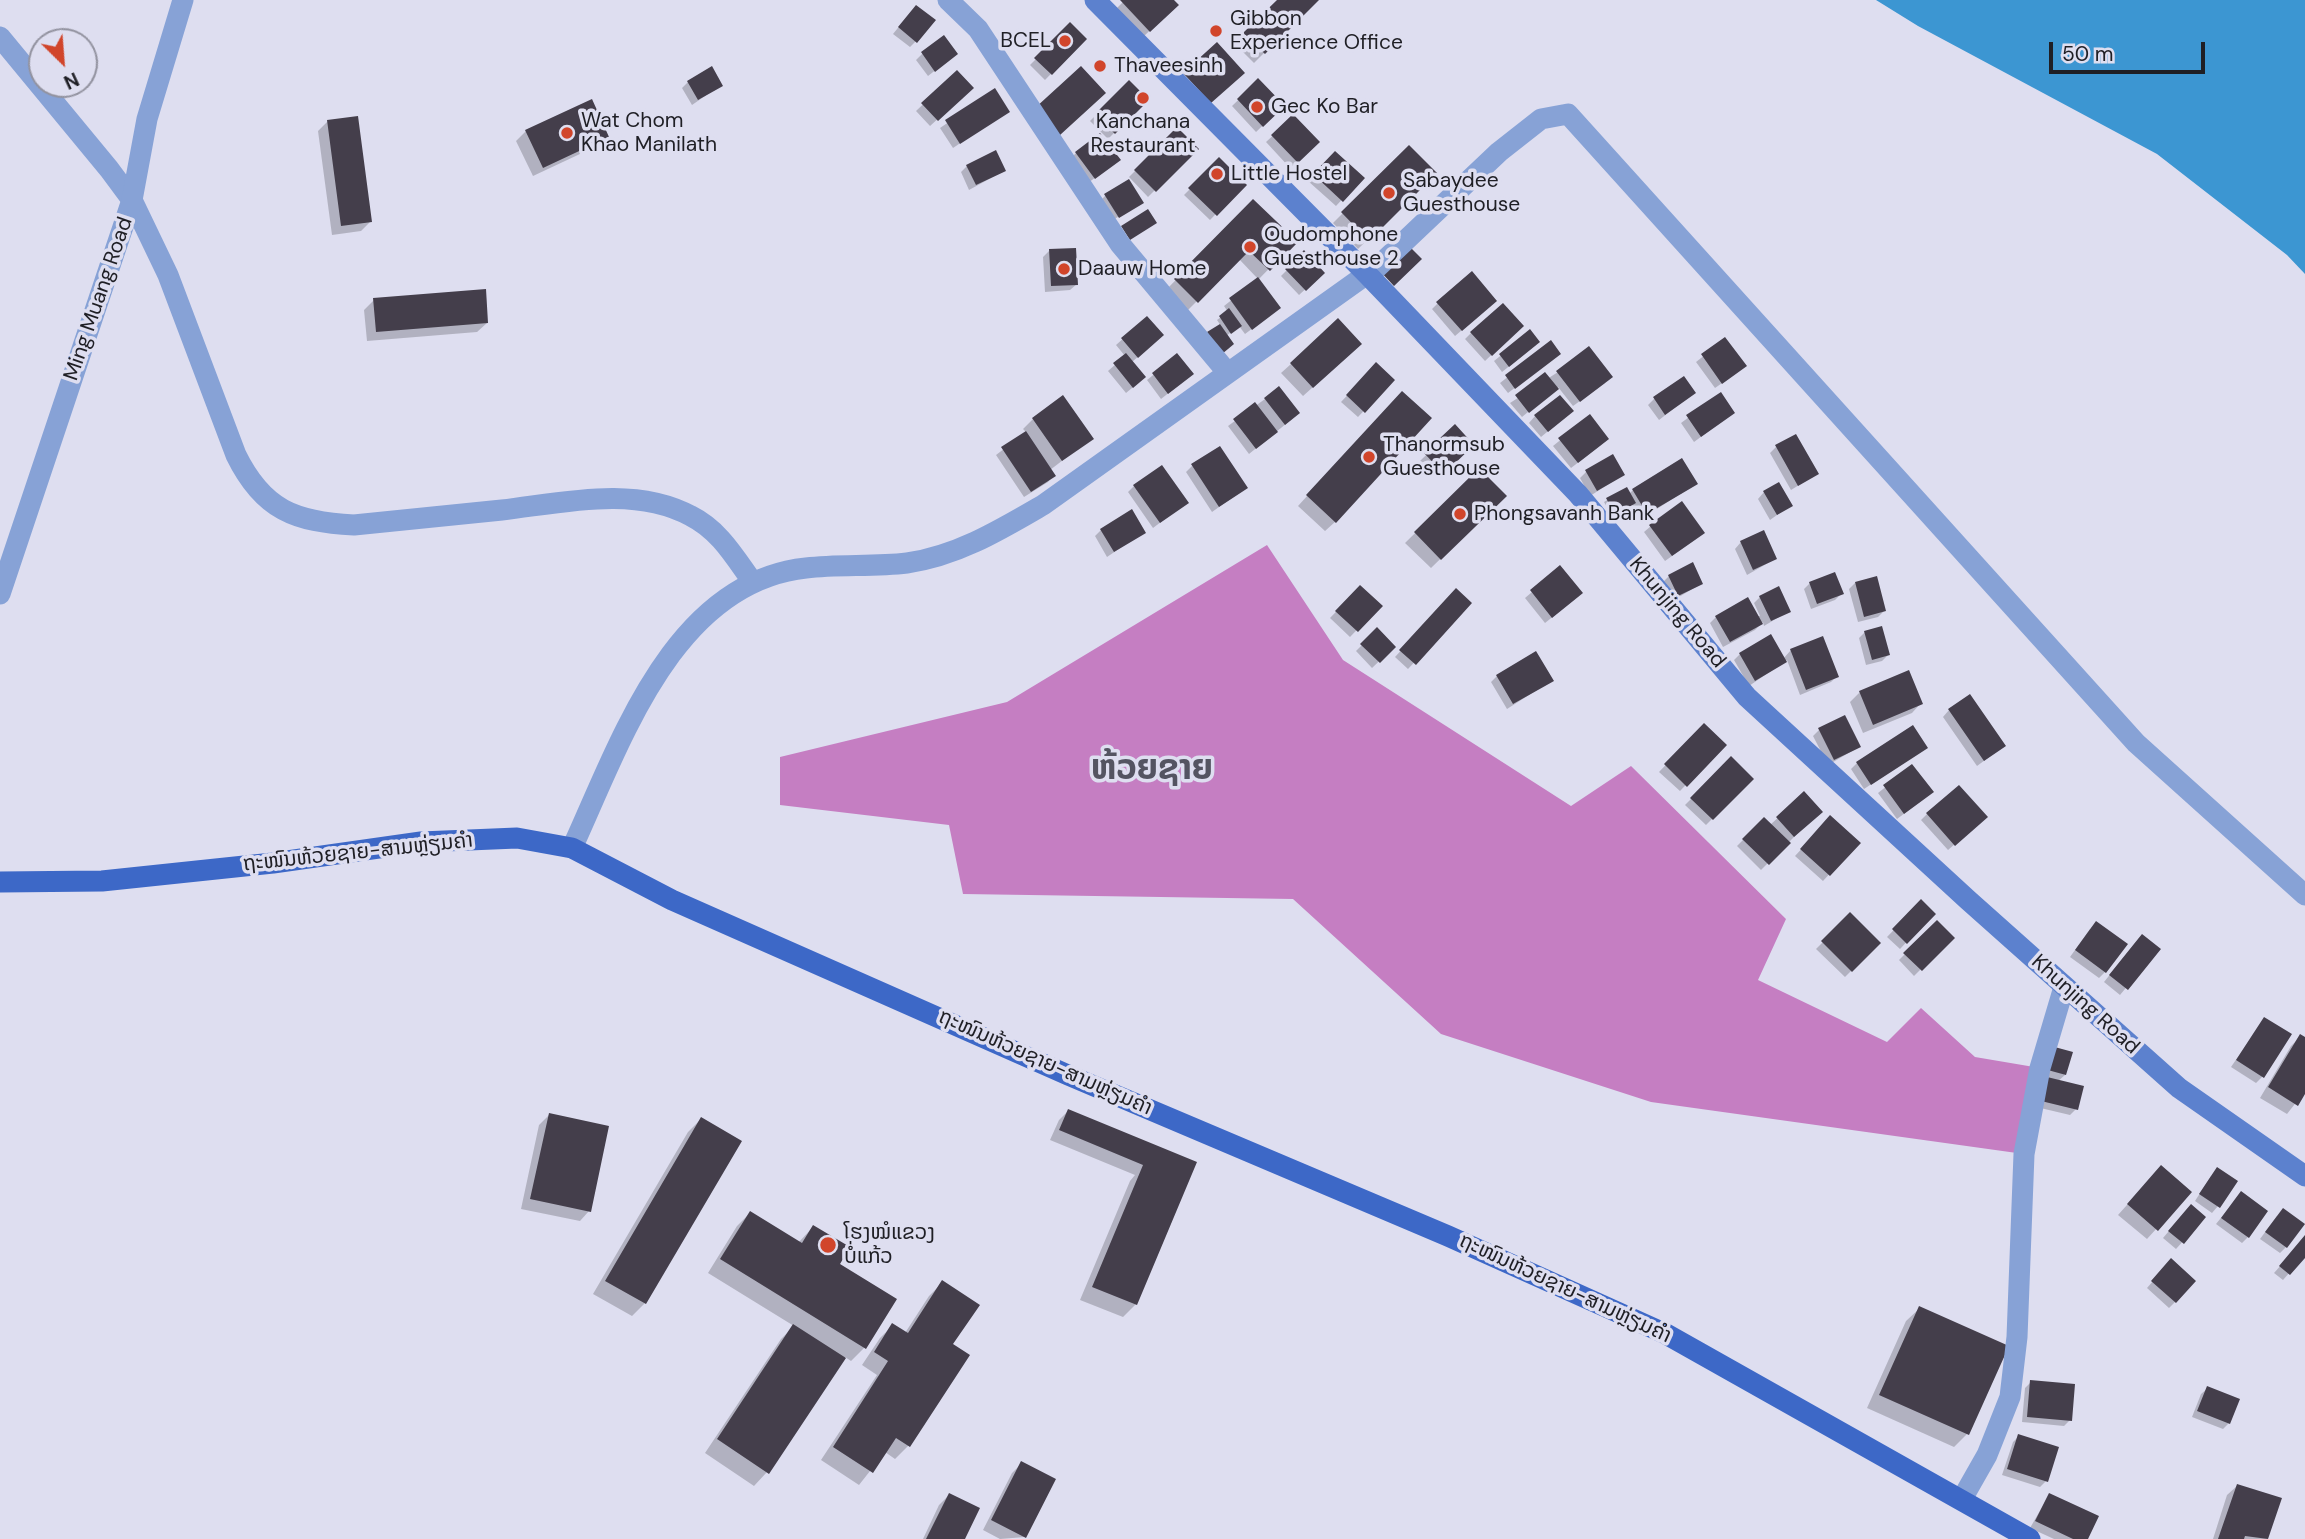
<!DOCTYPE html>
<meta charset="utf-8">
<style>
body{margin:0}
#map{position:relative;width:2305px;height:1539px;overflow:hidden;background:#dedef0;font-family:"DM Sans",sans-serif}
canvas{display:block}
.north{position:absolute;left:28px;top:28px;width:70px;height:70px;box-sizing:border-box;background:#dedef0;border:2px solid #92929f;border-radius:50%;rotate:155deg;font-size:19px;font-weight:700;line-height:28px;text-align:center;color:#1f1f25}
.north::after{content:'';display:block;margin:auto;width:24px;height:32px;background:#d1452b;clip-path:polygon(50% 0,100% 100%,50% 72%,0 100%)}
.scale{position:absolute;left:2049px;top:42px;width:156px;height:32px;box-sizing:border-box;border:4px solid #1f1f25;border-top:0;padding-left:9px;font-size:21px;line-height:24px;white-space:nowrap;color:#1f1f25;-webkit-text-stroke:5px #dedef0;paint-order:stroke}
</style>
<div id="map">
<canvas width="2305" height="1539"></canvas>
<div class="north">N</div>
<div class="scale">50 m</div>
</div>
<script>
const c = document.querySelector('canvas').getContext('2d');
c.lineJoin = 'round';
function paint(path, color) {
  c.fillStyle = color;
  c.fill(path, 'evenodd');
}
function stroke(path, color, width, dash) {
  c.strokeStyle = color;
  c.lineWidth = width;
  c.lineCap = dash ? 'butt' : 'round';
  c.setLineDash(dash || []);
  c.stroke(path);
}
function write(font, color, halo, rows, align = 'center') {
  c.font = font + ' "DM Sans","Noto Sans Lao",sans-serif';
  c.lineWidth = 7;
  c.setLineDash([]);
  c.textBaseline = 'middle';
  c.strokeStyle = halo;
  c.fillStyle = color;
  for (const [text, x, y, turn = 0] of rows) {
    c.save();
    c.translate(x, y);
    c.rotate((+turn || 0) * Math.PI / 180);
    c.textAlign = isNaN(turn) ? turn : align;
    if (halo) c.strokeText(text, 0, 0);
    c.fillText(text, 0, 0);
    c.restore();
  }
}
paint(new Path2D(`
 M1267 545 1343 660 1571 806 1631 766 1786 919 1758 980 1887 1042 1921 1008 1975 1057 2040 1068 2024 1154 1651 1102 1441 1034 1293 899 963 894 949 825 780 805V757L1007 702Z`), '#c57ec2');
paint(new Path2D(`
 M1876 0H2305V274L2287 255 2157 154 1918 26Z`), '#3c96d2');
paint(new Path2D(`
 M1125 0H1172L1177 5 1143 37 1117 8Z
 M1279 0H1317L1254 63 1235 44Z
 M910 13 916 41 910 47 893 34Z
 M1070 25 1085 39 1045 80 1030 65Z
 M922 54H956L928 76 916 60Z
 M957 72 972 88 930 126 916 111Z
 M1258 81 1283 106 1256 132 1232 106Z
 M688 82 721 85 692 105 682 88Z
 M1129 82 1147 100 1108 139 1090 121Z
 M994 91 1007 112 953 148 940 128Z
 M1293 117 1317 142 1290 168 1266 142Z
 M328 121 370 222 361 231 332 235 318 131Z
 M1177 129 1196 149 1148 197 1129 177Z
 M526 131 607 136 597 146 533 176 516 141Z
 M1409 147 1435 173 1358 249 1333 223Z
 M1076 153 1112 165 1088 183 1070 159Z
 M1335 153 1362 178 1336 206 1308 181Z
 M1219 160 1244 185 1210 220 1184 195Z
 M967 166 1004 171 969 190 961 172Z
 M1105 196 1142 203 1111 221 1099 202Z
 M1253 201 1295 242 1258 280 1273 313 1245 334 1239 326 1226 336 1208 333 1221 326 1217 320 1228 312 1224 306 1258 279 1239 259 1187 311 1166 290Z
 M1049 251 1077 284 1070 290 1045 292 1043 257Z
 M1304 253 1323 273 1299 295 1281 276Z
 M374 300 487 323 477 332 367 341 364 310Z
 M1438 303 1489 307 1455 336 1432 309Z
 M1146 318 1156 341 1132 362 1138 383 1126 393 1108 371 1125 356 1116 345Z
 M1522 326 1485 361 1465 339 1471 333Z
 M1530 332 1532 348 1502 372 1494 361Z
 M1725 339 1738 372 1715 388 1696 362Z
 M1551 343 1553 359 1508 393 1500 383Z
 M1350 354 1303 396 1281 373 1291 364Z
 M1177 356 1185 380 1161 399 1147 380Z
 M1376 365 1393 380 1358 417 1341 402Z
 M1558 372 1605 383 1573 406 1558 387 1522 417 1510 403Z
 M1694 393 1659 420 1648 405 1654 399Z
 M1720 394 1733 413 1694 442 1681 423Z
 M1265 399 1292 419 1249 454 1228 426Z
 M1392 403 1335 522 1325 531 1298 506Z
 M1535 416 1565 417 1541 437 1529 423Z
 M1590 416 1601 445 1571 468 1553 446Z
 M1033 419 1092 438 1050 470 1054 475 1048 482 1024 497 996 455 1026 432 1023 429Z
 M1455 427 1472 445 1437 478 1420 461Z
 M1776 447 1817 474 1791 490 1770 453Z
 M1192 466 1246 488 1212 512 1186 472Z
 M1479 470 1505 496 1431 568 1405 543Z
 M1586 472 1623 475 1590 496 1580 478Z
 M1696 484 1641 519 1632 505 1612 516 1604 502 1626 489 1629 494 1633 490Z
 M1134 486 1186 503 1153 528 1128 492Z
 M1764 492 1791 505 1770 520 1758 499Z
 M1651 526 1696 539 1665 561 1644 532Z
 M1101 530 1144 532 1107 557 1095 536Z
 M1741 542 1775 559 1747 575 1735 549Z
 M1560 568 1575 599 1545 623 1525 598Z
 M1669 576 1701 584 1672 601 1663 582Z
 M1810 583 1842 593 1835 600 1811 609 1804 589Z
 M1855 583 1884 611 1878 617 1858 622 1849 589Z
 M1360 587 1380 606 1350 637 1330 618Z
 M1456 591 1470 603 1408 669 1395 657Z
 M1760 597 1789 611 1764 626 1763 622 1755 630 1723 647 1710 623 1716 617 1760 616 1754 603Z
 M1377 630 1394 647 1372 668 1356 651Z
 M1865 632 1888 655 1882 661 1866 665 1859 638Z
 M1791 650 1837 676 1831 682 1800 695 1787 660 1749 686 1734 660 1740 654 1783 659Z
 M1497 676 1551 681 1507 709 1491 682Z
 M1860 692 1921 703 1912 713 1863 733 1850 702Z
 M1949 710 2004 746 1977 766 1943 717Z
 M1704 725 1724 745 1680 791 1659 772Z
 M1819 730 1859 747 1828 765 1813 736Z
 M1926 748 1864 789 1851 769 1857 763Z
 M1731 759 1752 779 1706 825 1685 805Z
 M1912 766 1925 798 1897 819 1878 793Z
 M1804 794 1820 811 1761 870 1737 846 1764 819 1770 825Z
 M1927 814 1979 823 1948 850 1921 820Z
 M1830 818 1858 843 1823 881 1795 856Z
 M1921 902 1933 914 1900 949 1887 937Z
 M1850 915 1879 943 1845 977 1816 949Z
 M1937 922 1952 938 1914 976 1899 960Z
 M2090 929 2105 972 2099 978 2070 957Z
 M2136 942 2158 949 2120 995 2104 982Z
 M2264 1019 2262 1077 2256 1083 2231 1067Z
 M2301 1036 2305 1039V1091L2287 1114 2260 1098 2291 1046Z
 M2045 1054 2065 1075 2057 1082 2076 1109 2070 1115 2032 1106Z
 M1068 1111 1194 1163 1136 1304 1123 1317 1080 1300 1130 1181 1135 1175 1050 1140 1059 1120Z
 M549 1115 589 1211 580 1221 521 1209 539 1125Z
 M701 1119 645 1303 632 1316 593 1294 688 1132Z
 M2211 1176 2218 1206 2212 1213 2195 1201Z
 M2152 1177 2190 1192 2147 1239 2118 1215Z
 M2241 1193 2248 1237 2242 1243 2216 1224Z
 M2185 1212 2204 1218 2176 1249 2163 1238Z
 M750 1213 798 1243 813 1227 838 1265 864 1348 851 1361 845 1357 767 1472 754 1486 705 1453 781 1339 794 1326 708 1273 737 1226Z
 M2277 1216 2286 1247 2280 1253 2260 1239Z
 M2305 1238V1255L2283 1280 2274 1273Z
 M2165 1267 2175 1302 2169 1308 2147 1288Z
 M942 1283 951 1345 908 1446 895 1459 885 1452 859 1485 821 1460 877 1375 862 1365 880 1338 893 1325 905 1333 929 1296Z
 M1920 1308 1967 1434 1954 1447 1867 1408 1906 1321Z
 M2031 1382 2070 1420 2064 1426 2022 1422 2025 1388Z
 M2208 1388 2229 1423 2223 1429 2192 1417 2201 1394Z
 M2019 1436 2046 1481 2040 1487 2002 1475 2013 1442Z
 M1021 1464 1025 1537 1000 1539 983 1530 1012 1473Z
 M2237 1486 2280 1500 2267 1539H2213L2227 1495Z
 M949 1495 963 1539H923L939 1505Z
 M2049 1495 2086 1539H2054L2030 1528Z`), '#0003');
paint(new Path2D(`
 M1120 0H1174L1179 5 1150 32Z
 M1277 0H1319L1265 54 1243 33Z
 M916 5 936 20 917 43 898 27Z
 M1070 22 1087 39 1052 75 1034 58Z
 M944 35 958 54 935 72 921 52Z
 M1217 42 1245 73 1211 103 1183 73Z
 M712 66 723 86 698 100 687 81Z
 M1081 66 1106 93 1060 135 1035 108Z
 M957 70 974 88 938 121 921 103Z
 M1258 78 1285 106 1263 127 1237 99Z
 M1129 80 1149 100 1115 134 1095 114Z
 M995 88 1010 112 960 144 945 120Z
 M592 99 609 137 543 168 525 130Z
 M1293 114 1320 142 1298 163 1271 135Z
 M358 116 372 222 341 226 327 120Z
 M1177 127 1199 149 1156 192 1134 170Z
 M1100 133 1121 160 1095 179 1075 152Z
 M1409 145 1437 173 1369 241 1341 212Z
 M996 150 1006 171 976 185 966 165Z
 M1335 151 1365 178 1343 202 1313 174Z
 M1219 157 1247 185 1217 216 1188 188Z
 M1129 179 1144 203 1119 218 1104 194Z
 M1253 199 1298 242 1270 271 1249 251 1198 303 1174 279Z
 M1148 209 1157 223 1130 240 1121 226Z
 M1406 243 1422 259 1394 286 1379 270Z
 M1076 248 1078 285 1051 286 1049 249Z
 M1304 250 1325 273 1306 291 1285 269Z
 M1472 271 1497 301 1462 331 1436 302Z
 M1258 277 1281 308 1252 330 1229 298Z
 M486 289 488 323 376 332 373 298Z
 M1503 303 1524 326 1492 356 1470 332Z
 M1229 308 1242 326 1231 334 1219 316Z
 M1147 316 1164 335 1138 358 1121 338Z
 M1338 318 1362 344 1313 388 1290 363Z
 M1220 324 1234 344 1222 354 1207 332Z
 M1530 329 1540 342 1509 367 1499 354Z
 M1725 337 1747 366 1722 384 1701 354Z
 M1551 340 1561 354 1515 389 1505 375Z
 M1589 346 1613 377 1580 402 1556 371Z
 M1126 353 1146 377 1133 388 1113 363Z
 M1177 353 1194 374 1168 394 1152 373Z
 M1376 362 1395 380 1365 413 1346 395Z
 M1545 372 1559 389 1529 413 1515 395Z
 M1684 376 1696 393 1665 415 1653 397Z
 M1279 386 1300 413 1285 425 1264 398Z
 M1402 391 1432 418 1336 523 1306 495Z
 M1721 392 1735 413 1701 437 1686 415Z
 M1063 395 1094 439 1062 461 1032 418Z
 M1560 395 1574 411 1548 432 1534 415Z
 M1255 402 1278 432 1256 449 1233 419Z
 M1590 414 1609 439 1578 463 1558 438Z
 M1455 424 1474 445 1444 474 1424 453Z
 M1026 431 1056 476 1031 492 1001 447Z
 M1796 434 1819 474 1798 486 1775 445Z
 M1220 446 1248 488 1219 507 1191 464Z
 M1613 454 1625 475 1597 491 1585 470Z
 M1682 458 1698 484 1647 514 1632 489Z
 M1162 465 1189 503 1160 523 1133 485Z
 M1479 468 1507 496 1441 560 1414 532Z
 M1779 482 1793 506 1777 515 1763 491Z
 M1627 487 1636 503 1615 515 1606 498Z
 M1682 501 1705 533 1672 556 1649 525Z
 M1132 509 1146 533 1114 552 1100 529Z
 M1764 530 1777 559 1753 570 1740 541Z
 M1693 562 1703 584 1678 596 1668 575Z
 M1560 565 1583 593 1552 618 1530 590Z
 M1835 572 1844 594 1817 604 1809 582Z
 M1877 576 1886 611 1864 617 1855 582Z
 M1360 585 1383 606 1358 632 1335 611Z
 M1779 586 1791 612 1771 621 1759 596Z
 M1456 588 1472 603 1416 665 1399 650Z
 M1748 597 1763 624 1730 642 1715 616Z
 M1882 626 1890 655 1872 660 1864 631Z
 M1377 627 1396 647 1380 663 1360 644Z
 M1771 634 1787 662 1755 681 1739 653Z
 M1823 636 1839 677 1806 690 1790 649Z
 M1536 651 1554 681 1513 704 1496 675Z
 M1909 670 1923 704 1873 725 1859 691Z
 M1970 694 2006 746 1984 761 1948 709Z
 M1845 715 1861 747 1834 760 1818 728Z
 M1704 723 1727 745 1687 787 1664 764Z
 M1913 725 1928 748 1871 785 1856 762Z
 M1731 756 1754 779 1713 820 1690 798Z
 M1912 764 1934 792 1904 814 1883 785Z
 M1959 785 1988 817 1955 846 1926 813Z
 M1804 791 1823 812 1794 837 1776 817Z
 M1830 815 1861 843 1830 876 1800 849Z
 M1764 817 1791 843 1769 865 1742 839Z
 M1921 899 1936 914 1907 944 1892 929Z
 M1850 912 1881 943 1852 972 1821 941Z
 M1937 920 1955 938 1922 971 1903 953Z
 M2096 921 2128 944 2106 973 2075 950Z
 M2142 934 2161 949 2128 990 2109 975Z
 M2264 1017 2292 1034 2264 1078 2236 1060Z
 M2300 1034 2305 1037V1094L2298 1106 2268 1087Z
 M2051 1046 2073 1052 2066 1075 2044 1069Z
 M2043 1076 2084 1086 2078 1110 2037 1100Z
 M1068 1109 1197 1162 1137 1305 1092 1287 1143 1165 1059 1130Z
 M549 1113 609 1126 591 1212 530 1199Z
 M701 1117 742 1141 646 1304 605 1281Z
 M2161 1165 2192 1192 2158 1231 2127 1204Z
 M2217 1167 2238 1181 2220 1208 2199 1194Z
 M2241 1191 2268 1211 2249 1238 2221 1218Z
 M2191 1204 2206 1217 2184 1244 2168 1231Z
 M2283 1208 2305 1224 2287 1248 2265 1232Z
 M750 1211 802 1243 813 1225 850 1247 840 1264 897 1299 866 1349 720 1259Z
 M2305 1235V1258L2290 1275 2279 1266Z
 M2171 1258 2196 1281 2176 1303 2151 1281Z
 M942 1280 980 1305 953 1344 970 1355 910 1447 896 1438 873 1473 833 1447 888 1361 874 1352 892 1323 908 1333Z
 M1919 1306 2009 1346 1969 1435 1879 1395Z
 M793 1324 846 1358 769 1474 717 1439Z
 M2030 1380 2075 1384 2072 1421 2027 1417Z
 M2207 1386 2240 1399 2230 1424 2197 1411Z
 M2018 1434 2059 1447 2048 1482 2007 1469Z
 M1021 1461 1056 1479 1026 1538 991 1520Z
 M2237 1484 2282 1498 2268 1539 2245 1536 2244 1539H2218Z
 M949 1493 980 1508 965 1539H926Z
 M2049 1493 2099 1516 2088 1539H2073L2035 1521Z`), '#443e4b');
stroke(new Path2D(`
 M948 0 978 29 1120 244 1227 372
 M0 37 109 169 132 200 168 275 236 455C263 510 295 522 354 525 403 520 453 515 502 510 562 503 634 485 691 516 719 530 734 556 752 581
 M1368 276 1499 152 1541 119 1568 114 2136 743 2305 895
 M572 848C620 744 673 582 806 568 839 564 873 567 907 563 957 556 1000 530 1043 505L1367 274
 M1962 1499 1987 1455 2010 1397 2017 1337 2024 1154 2040 1068 2064 987`), '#87a2d6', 21);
stroke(new Path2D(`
 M0 594 132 200 147 119 183 0`), '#87a2d6', 21);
stroke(new Path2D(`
 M1095 0 1367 274 1578 494 1747 697 1968 900 2179 1088 2305 1176`), '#5c81ce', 21);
stroke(new Path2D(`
 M0 882 102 881 273 863 421 842 517 838 572 848 672 900 1068 1075 1448 1236 1666 1334 2030 1539`), '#3d68c7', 21);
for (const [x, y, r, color] of [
 [1216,31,7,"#d1452b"],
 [1065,41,7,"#d1452b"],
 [1100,66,7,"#d1452b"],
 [1143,98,7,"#d1452b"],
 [1257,107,7,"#d1452b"],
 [567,133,7,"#d1452b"],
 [1217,174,7,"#d1452b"],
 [1389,193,7,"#d1452b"],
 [1250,247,7,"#d1452b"],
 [1064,269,7,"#d1452b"],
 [1369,457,7,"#d1452b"],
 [1460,514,7,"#d1452b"],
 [828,1245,9,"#d1452b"]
]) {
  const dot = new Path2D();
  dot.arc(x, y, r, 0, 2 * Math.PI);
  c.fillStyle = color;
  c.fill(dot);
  stroke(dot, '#dedef0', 2.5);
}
write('21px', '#1f1f25', '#dedef0', [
 ["Gibbon",1230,19],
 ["Experience Office",1230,43],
 ["BCEL",1051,41,"right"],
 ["Thaveesinh",1114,66],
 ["Gec Ko Bar",1271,107],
 ["Wat Chom",581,121],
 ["Khao Manilath",581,145],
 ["Kanchana",1143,122,"center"],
 ["Restaurant",1143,146,"center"],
 ["Little Hostel",1231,174],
 ["Sabaydee",1403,181],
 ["Guesthouse",1403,205],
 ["Oudomphone",1264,235],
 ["Guesthouse 2",1264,259],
 ["Daauw Home",1078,269],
 ["Thanormsub",1383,445],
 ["Guesthouse",1383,469],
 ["Phongsavanh Bank",1474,514],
 ["ໂຮງໝໍແຂວງ",844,1233],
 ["ບໍ່ແກ້ວ",844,1257]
], 'left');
write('21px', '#1f1f25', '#dedef0', [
 ["Ming Muang Road",99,299,-71],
 ["Khunjing Road",1677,613,50],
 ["ຖະໜົນຫ້ວຍຊາຍ-ສາມຫຼ່ຽມຄຳ",358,853,-6],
 ["Khunjing Road",2085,1005,42],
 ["ຖະໜົນຫ້ວຍຊາຍ-ສາມຫຼ່ຽມຄຳ",1045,1063,24],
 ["ຖະໜົນຫ້ວຍຊາຍ-ສາມຫຼ່ຽມຄຳ",1565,1289,25]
]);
write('bold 35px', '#545462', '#dedef0', [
 ["ຫ້ວຍຊາຍ",1152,770]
]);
</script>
